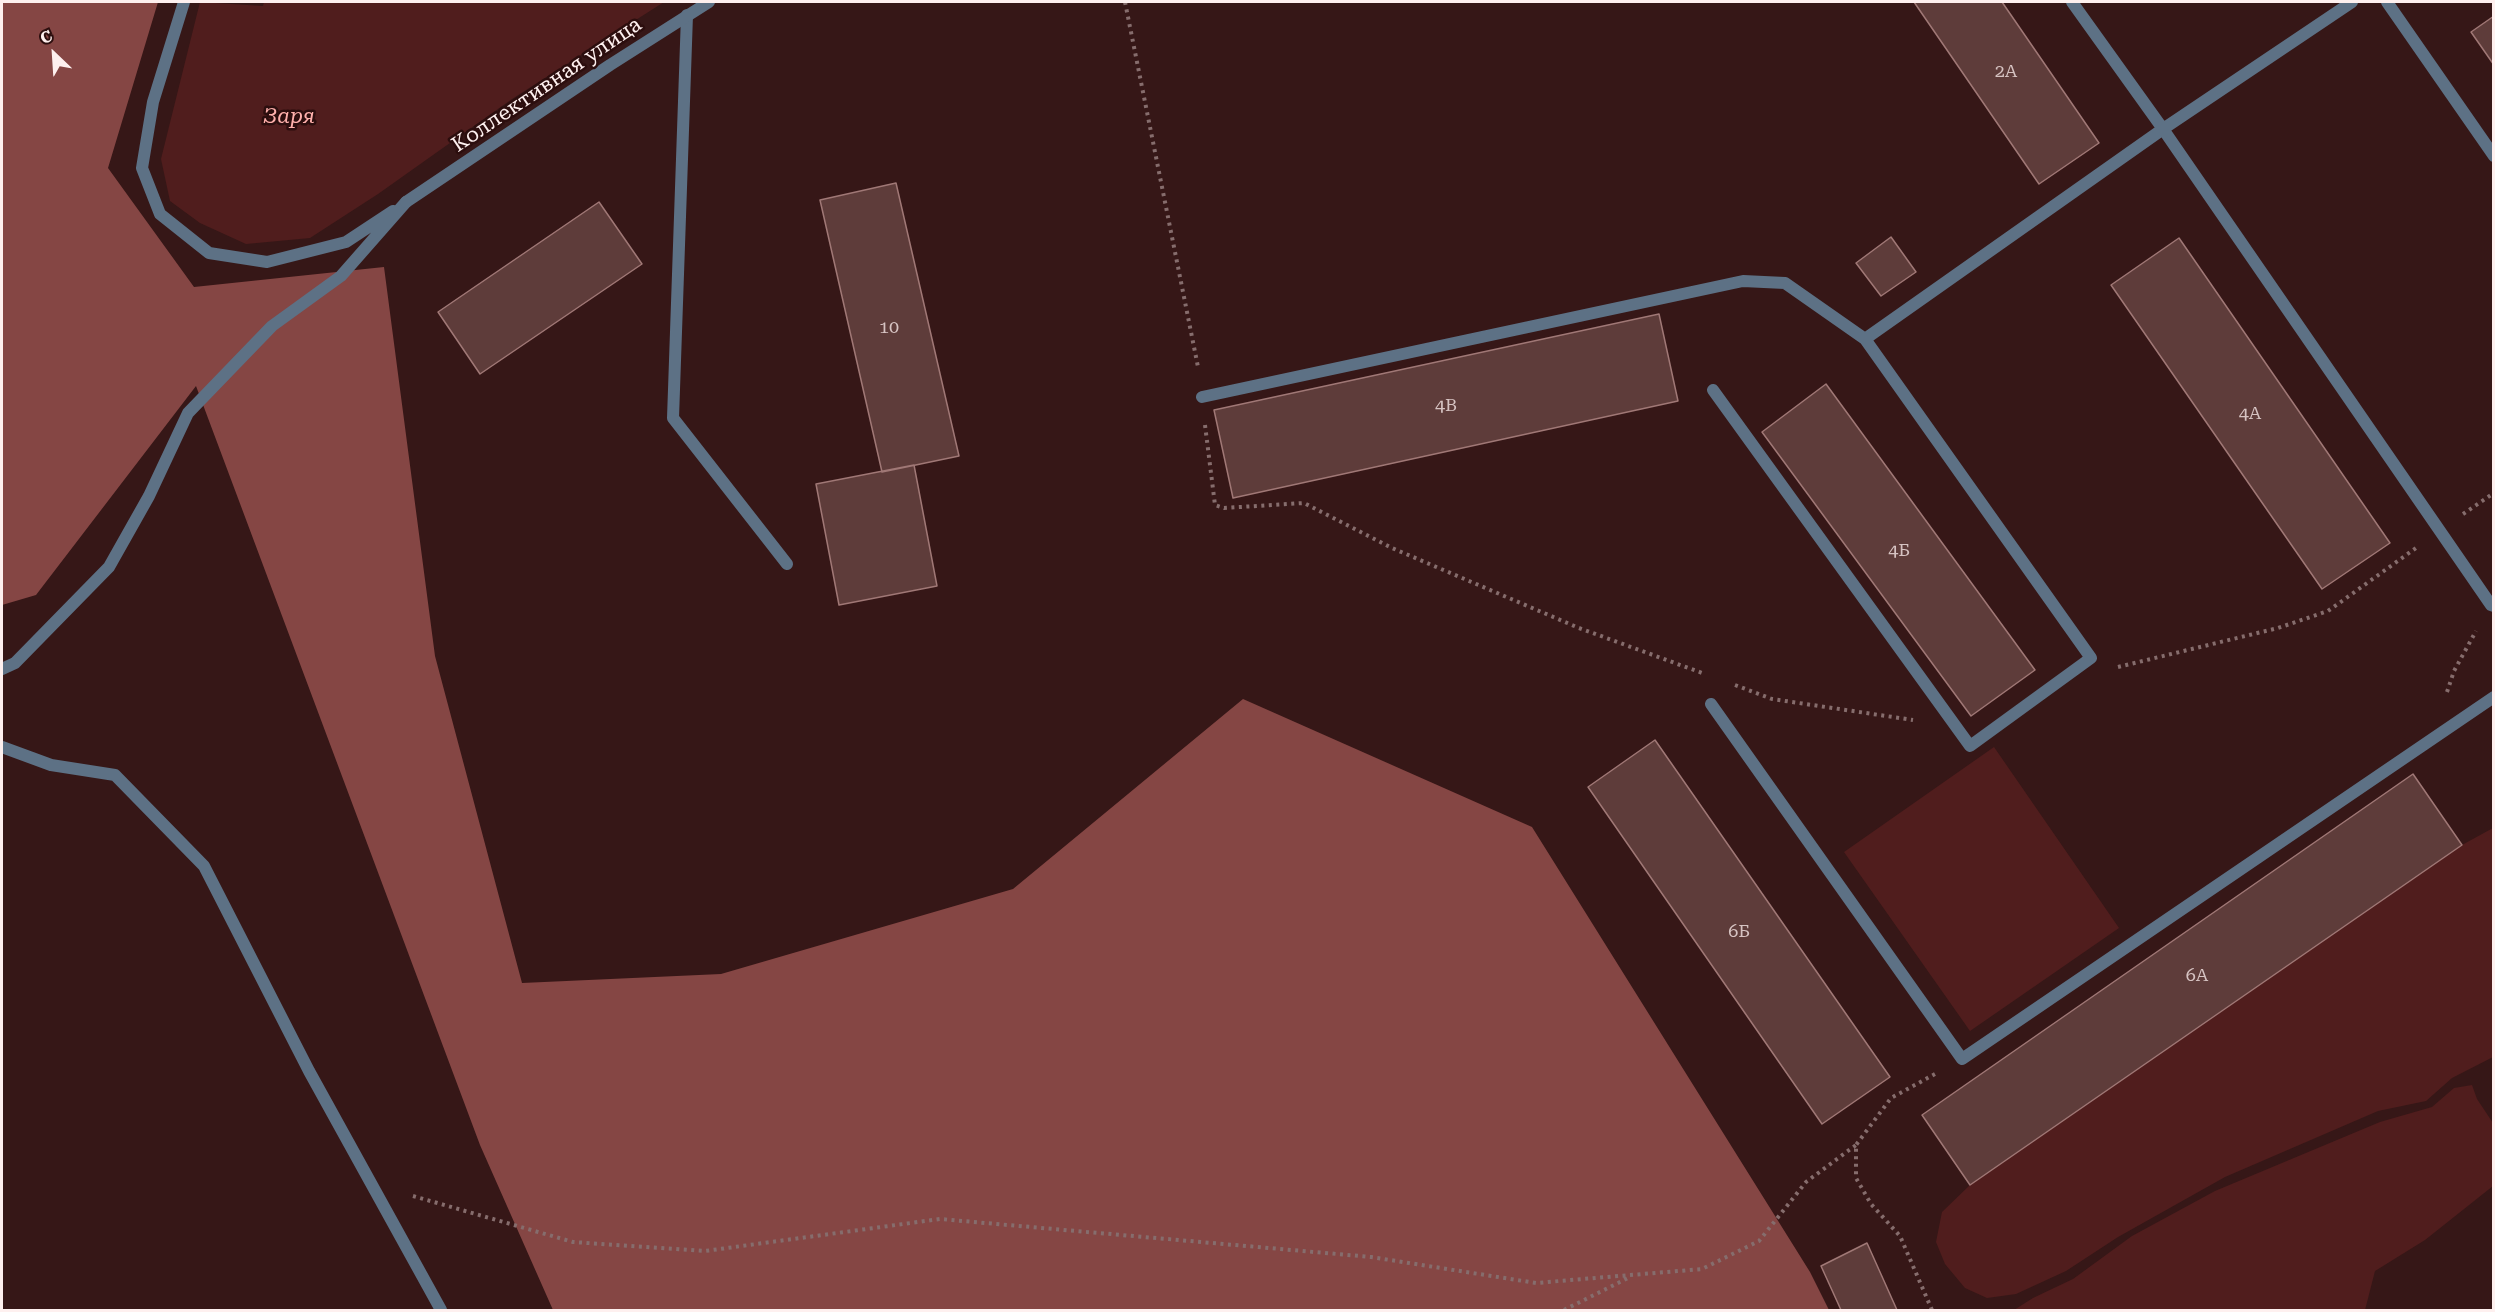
<!DOCTYPE html>
<meta charset="utf-8">
<style>
body{margin:0}
#map{position:relative;width:2495px;height:1312px;overflow:hidden;background:#361717;font-family:"Roboto Serif",serif}
canvas{display:block}
.frame{position:absolute;inset:0;border:3px solid #fef0ef;pointer-events:none}
.north{position:absolute;left:24px;top:24px;width:60px;height:60px;-webkit-text-stroke:4px #2c0e0e;paint-order:stroke;rotate:335deg;font-size:16px;font-weight:700;line-height:24px;text-align:center;color:#fef0ef}
.north::after{content:'';display:block;margin:auto;width:21px;height:27px;background:#fef0ef;clip-path:polygon(50% 0,100% 100%,50% 72%,0 100%)}
</style>
<div id="map">
<canvas width="2495" height="1312"></canvas>
<div class="frame"></div>
<div class="north">С</div>
</div>
<script>
const c = document.querySelector('canvas').getContext('2d');
c.lineJoin = 'round';
function paint(path, color) {
  c.fillStyle = color;
  c.fill(path, 'evenodd');
}
function stroke(path, color, width, dash) {
  c.strokeStyle = color;
  c.lineWidth = width;
  c.lineCap = dash ? 'butt' : 'round';
  c.setLineDash(dash || []);
  c.stroke(path);
}
function write(font, color, halo, rows, align = 'center') {
  c.font = font + ' "Roboto Serif",serif';
  c.lineWidth = 5;
  c.setLineDash([]);
  c.textBaseline = 'middle';
  c.strokeStyle = halo;
  c.fillStyle = color;
  for (const [text, x, y, turn = 0] of rows) {
    c.save();
    c.translate(x, y);
    c.rotate((+turn || 0) * Math.PI / 180);
    c.textAlign = isNaN(turn) ? turn : align;
    if (halo) c.strokeText(text, 0, 0);
    c.fillText(text, 0, 0);
    c.restore();
  }
}
paint(new Path2D(`
 M200 2 263 6 264 2H664L512 99 378 194 310 238 246 244 200 223 170 201 161 159Z
 M1994 747 2119 928 1970 1031 1844 852Z
 M2493 828V1057L2452 1078 2426 1101 2378 1111 2225 1177 2118 1237 2066 1271 2016 1294 1987 1298 1965 1288 1945 1264 1936 1242 1942 1212 1970 1185 2462 845Z
 M2472 1085 2477 1099 2493 1123V1186L2425 1240 2375 1271 2365 1310H2014L2033 1298 2073 1279 2132 1236 2215 1191 2380 1122 2432 1107 2454 1088Z`), '#501d1d');
paint(new Path2D(`
 M2 2H158L108 168 194 287 384 267 435 656 522 983 721 974 1013 889 1243 699 1532 827 1810 1272 1829 1310H553L480 1145 196 386 36 595 2 605Z`), '#854644');
const building = new Path2D(`
 M1914 2H2002L2099 143 2039 184Z
 M2494 16V65L2471 32Z
 M896 183 959 456 882 472 820 200Z
 M599 202 642 264 480 374 438 312Z
 M1891 237 1916 272 1881 296 1856 263Z
 M2179 238 2390 543 2322 589 2111 285Z
 M1659 314 1678 401 1233 498 1214 410Z
 M1826 384 2035 670 1971 716 1762 432Z
 M914 465 937 586 839 605 816 484Z
 M1655 740 1890 1077 1822 1124 1588 787Z
 M2413 774 2462 845 1970 1185 1922 1115Z
 M1867 1243 1897 1310H1841L1821 1266Z`);
paint(building, '#5e3c3a');
stroke(building, '#a07876', 1.5);
stroke(new Path2D(`
 M1125 2 1198 367
 M1205 425 1215 505 1224 508 1304 503 1392 548 1579 628 1705 674
 M2463 514 2494 493
 M2118 667 2278 628 2328 611 2416 548
 M1735 685 1772 699 1913 720
 M2447 692 2454 671 2476 631
 M413 1196 573 1242 705 1251 940 1219 1371 1257 1536 1283 1702 1269 1759 1241 1806 1182 1856 1145
 M1564 1310 1630 1277
 M1932 1310 1900 1236 1871 1204 1856 1178V1145L1891 1098 1935 1074`), '#866d6d', 4, [3, 4.5]);
stroke(new Path2D(`
 M184 2 153 102 142 168 160 214 209 253 267 262 346 242 393 211
 M2072 2 2163 129 2491 605 2494 606
 M2387 2 2494 156
 M687 15 673 418 787 564
 M1713 390 1970 746 2091 658 1865 339
 M1202 397 1743 281 1785 283 1865 339 2163 129 2352 2
 M2 669 15 663 109 567 149 496 188 413 272 326 341 276 406 202
 M1711 704 1962 1059 2494 697
 M2 747 51 765 115 775 204 866 309 1071 441 1310`), '#5d7185', 12);
stroke(new Path2D(`
 M406 202 610 65 709 2`), '#5d7185', 12);
write('18px', '#d6c3c2', null, [
 ["2А",2006,72],
 ["10",889,328],
 ["4В",1446,406],
 ["4А",2250,414],
 ["4Б",1899,551],
 ["6Б",1739,932],
 ["6А",2197,976]
]);
write('21px', '#fef0ef', '#2c0e0e', [
 ["Коллективная улица",547,85,-34]
]);
write('italic 21px', '#ffb0ac', '#2c0e0e', [
 ["Заря",289,117]
]);
</script>
